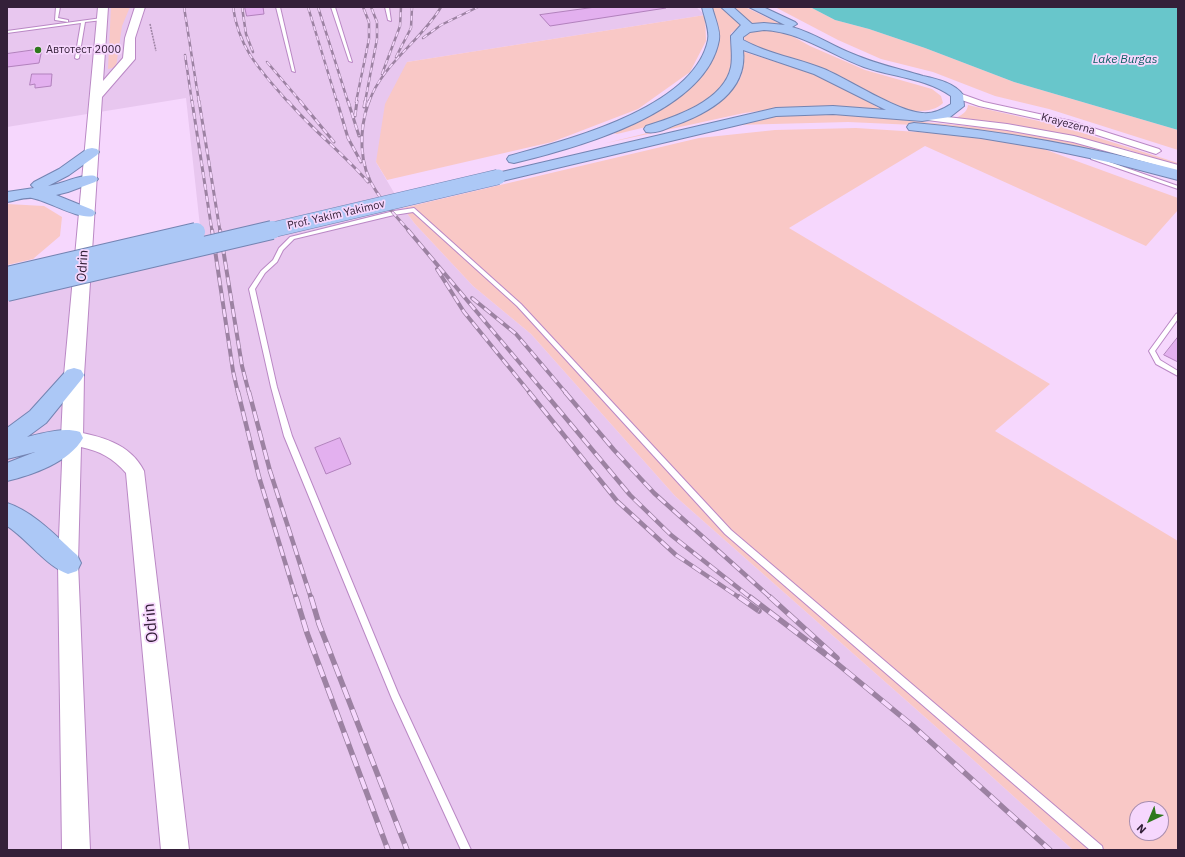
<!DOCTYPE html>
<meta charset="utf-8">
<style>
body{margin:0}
#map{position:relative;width:1185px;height:857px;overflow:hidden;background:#f6d7fd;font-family:"IBM Plex Sans",sans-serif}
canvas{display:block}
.frame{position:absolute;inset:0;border:8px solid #342039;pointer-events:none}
.north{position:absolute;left:1129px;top:801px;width:40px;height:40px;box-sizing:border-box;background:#f6d7fd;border:1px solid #a88eaf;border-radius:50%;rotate:224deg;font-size:11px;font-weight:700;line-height:16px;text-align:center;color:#342039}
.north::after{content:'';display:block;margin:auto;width:14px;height:18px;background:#2f781d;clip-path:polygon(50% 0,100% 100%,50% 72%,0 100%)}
</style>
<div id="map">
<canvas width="1185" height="857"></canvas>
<div class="frame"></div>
<div class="north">N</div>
</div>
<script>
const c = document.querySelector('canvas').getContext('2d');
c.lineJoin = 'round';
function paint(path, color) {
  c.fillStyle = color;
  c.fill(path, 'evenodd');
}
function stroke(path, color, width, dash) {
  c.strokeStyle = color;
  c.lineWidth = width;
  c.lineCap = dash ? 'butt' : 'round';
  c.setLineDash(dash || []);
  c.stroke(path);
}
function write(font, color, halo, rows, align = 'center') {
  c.font = font + ' "IBM Plex Sans",sans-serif';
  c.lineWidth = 3.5;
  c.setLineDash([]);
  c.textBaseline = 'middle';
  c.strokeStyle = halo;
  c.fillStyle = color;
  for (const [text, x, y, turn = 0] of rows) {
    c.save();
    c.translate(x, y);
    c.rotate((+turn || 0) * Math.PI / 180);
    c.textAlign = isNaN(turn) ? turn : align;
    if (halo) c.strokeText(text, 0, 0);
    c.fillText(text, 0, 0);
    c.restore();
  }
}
paint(new Path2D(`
 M7 7H696L705 15 407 62 376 162 403 208 415 224 473 286 531 334 675 496 969 756 1073 850H7V301L203 254 186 98 7 127Z`), '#e8c7ef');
paint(new Path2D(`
 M111 7H130L122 26 116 67 108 69Z
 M709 7H720L741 24V26L731 33 730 41 733 57V71L714 95 697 108 650 126 617 134 613 133C619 126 629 122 636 118 665 102 699 88 714 56 722 38 719 24 709 7Z
 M730 7H745L787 27 751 25 746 19Z
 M775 7H810L835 20 869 29 925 48 1014 82 1178 130V150L1049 109 995 96 933 72 881 59 838 40Z
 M705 15 706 41 690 72 638 109 552 142 387 180 376 162 385 104 407 62Z
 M764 29 785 32 810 46 865 70 932 89 941 96 943 103C935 112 917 112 905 110 881 105 860 85 837 75 807 62 774 57 745 42L744 37 753 31Z
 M741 51 815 74 840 86 886 112 783 108 744 113 602 144C646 133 713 122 739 81 744 73 743 61 741 51Z
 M968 105 1061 126 1178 163V166L1129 150 1076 137 954 119C961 115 967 113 968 105Z
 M809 113 838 114 998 129 1072 142 1131 156 1156 167 915 125 848 122 735 125 779 115Z
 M856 128 949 134 1038 147 1178 198V210L1146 246 925 146 789 228 1050 384 995 431 1178 541V850H1073L969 756 675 496 531 334 473 286 415 224 403 208 699 138 775 130ZM1137 809H1161V833H1137Z
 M7 204 44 206 62 217 60 236 33 259 7 265Z`), '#f9c8c6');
paint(new Path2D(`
 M810 7H1178V130L1014 82 925 48 869 29 835 20Z`), '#68c6cb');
const building = new Path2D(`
 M245 7H263L264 14 247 16Z
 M596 7H665L666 8 550 26 540 15Z
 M42 49 39 63 7 67V54Z
 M32 74H52L51 86 35 88V84L30 85Z
 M1178 337V362L1164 355Z
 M340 438 351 464 326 474 315 448Z`);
paint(building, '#e3b0ef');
stroke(building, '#b281bd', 1);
const service = new Path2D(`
 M56 7H60L58 18 68 20V22L55 20Z
 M276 7H280L295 72 292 71Z
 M331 7H335L352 62 349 61Z
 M385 7H389L391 21 388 20Z
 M102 18 103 20 85 22 79 58 77 59 75 58 81 23 7 33V31Z
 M1091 157H1095L1178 186V189L1091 159Z
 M414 208 521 304 731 530 1102 846 1103 850H1090L725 534 517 306 413 212 394 215 294 239 283 250 277 262 265 273 255 289 277 387 292 436 398 693 471 850H461L392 699 284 436 271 387 249 289 261 271 273 260 279 248 290 237 394 211Z
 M1178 313V319L1155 351 1160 360 1178 371V376L1156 364 1149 351 1176 314Z`);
const minor = new Path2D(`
 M956 92 984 102 1071 121 1159 149 1161 151 1156 154 1066 125 979 106 953 97V93Z
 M922 114 1007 124 1074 136 1178 165V171L1073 142 1007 130 919 119 917 117Z`);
const tertiary = new Path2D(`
 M72 431C100 436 130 443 144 471L189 850H161L126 473C113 458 100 451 81 447L78 563 90 850H62L58 563 63 438 66 433Z`);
const secondary = new Path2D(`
 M98 7H108L103 81 123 58 125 38 135 7H145L135 38V59L102 97 84 375 83 438 80 444 72 446 64 444 61 438 64 375Z`);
const trunk = new Path2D(`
 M702 7H712C714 16 721 31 719 40 706 113 576 148 514 163L509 162 507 159 509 156C567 140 694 108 708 40 710 31 704 16 702 7Z
 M721 7H733L752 24 764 23 785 25 749 7H763L795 22 797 24 792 27C814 33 832 46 853 54 876 64 900 69 923 76 937 79 955 83 963 95L964 106 950 117 922 121 833 114 776 116 498 182 493 180 490 177 493 174 776 108 833 106 886 110 814 74 743 50C748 91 709 113 675 125 666 129 656 134 646 132L644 129 646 126C675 117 724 101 731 67 733 57 731 46 731 36L741 25ZM764 30C801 32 829 54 864 67 892 77 926 78 951 96V104C942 110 933 114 922 113 896 111 850 80 824 69 797 58 768 54 743 40V37L750 32Z
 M914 123C1004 131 1091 147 1178 170V180L1113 163 1047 149 981 138 909 130 907 127 909 124Z
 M92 148 97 149 99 152 97 155 69 175 48 186C62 184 83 173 95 176L98 179 95 182 68 192 56 195 93 210 95 213 93 216C79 220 48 201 32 198 25 197 14 201 7 202V192L34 188 31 185 34 182 59 169 87 149Z
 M74 368 81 370 84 375 81 380 46 423 27 437C44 433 63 427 80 432L83 438C70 462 32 475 7 481V463L35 452 7 459V428L30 411 67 370Z
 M7 503C34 512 56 536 77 555L81 563 77 571 68 574C46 566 27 539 7 526Z`);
stroke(service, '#ba88c5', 2);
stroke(minor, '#ba88c5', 2);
stroke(tertiary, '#ba88c5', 2);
stroke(secondary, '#ba88c5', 2);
stroke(trunk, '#7484b2', 2);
stroke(new Path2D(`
 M150 24 156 51`), '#9d83a3', 1.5, [2, 1]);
paint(service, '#fff');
paint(minor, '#fff');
paint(tertiary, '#fff');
paint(secondary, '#fff');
paint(trunk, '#acc8f6');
const railFar4 = new Path2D(`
 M184 7 199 102
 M233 7C239 50 261 71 288 102
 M242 7 246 34 253 52
 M308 7 337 102
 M318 7 348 102
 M423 38 441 25 478 7
 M185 55 192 102
 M396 57 411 28 412 7
 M267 62 301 102
 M382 74 400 26 401 7
 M356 102 369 39V22L363 7
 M365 102 377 39V22L371 7
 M369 102C382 64 421 41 441 7`);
const railFar3 = new Path2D(`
 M192 101 212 231
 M199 101 220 231
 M288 101C312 130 343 153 368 182
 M300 101 334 142
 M337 101 348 138 361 162
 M348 101 359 136
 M369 101C359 129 358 165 376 191 385 205 398 218 409 231
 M364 107 365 101
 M355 116 357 101`);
const railFar2 = new Path2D(`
 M212 230 233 371 238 393
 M220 230 242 366 249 393
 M408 230 545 393
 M437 269 464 312 530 393
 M472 298 516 334 566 393`);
const railFar1 = new Path2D(`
 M238 392 259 477 296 598
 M249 392 270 471 311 598
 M529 392 617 501 676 555 740 598
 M544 392 630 495 671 535 751 598
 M565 392 614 450 654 493 771 598`);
const rail = new Path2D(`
 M296 597 307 633 388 850
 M311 597 319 624 407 850
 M739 597 759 611
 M750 597 834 661 913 726 1050 850
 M770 597 837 658`);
stroke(railFar4, '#9c82a2', 2.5);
stroke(railFar3, '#9c82a2', 3);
stroke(railFar2, '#9c82a2', 4);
stroke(railFar1, '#9c82a2', 4.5);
stroke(rail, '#9c82a2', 5.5);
stroke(railFar4, '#f6d7fd', 1.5, [5]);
stroke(railFar3, '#f6d7fd', 2, [6]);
stroke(railFar2, '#f6d7fd', 2.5, [8]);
stroke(railFar1, '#f6d7fd', 3, [10]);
stroke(rail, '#f6d7fd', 4, [12]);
const trunkBridgeFar1 = new Path2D(`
 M268 231 498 177`);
const trunkBridge = new Path2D(`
 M7 276 196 232
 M7 292 272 230`);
stroke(trunkBridgeFar1, '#7484b2', 16, []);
stroke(trunkBridge, '#7484b2', 20, []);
stroke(trunkBridgeFar1, '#acc8f6', 15);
stroke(trunkBridge, '#acc8f6', 18);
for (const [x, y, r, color] of [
 [38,50,4,"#2f781d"]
]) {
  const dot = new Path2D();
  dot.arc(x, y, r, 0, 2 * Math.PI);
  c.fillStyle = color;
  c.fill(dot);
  stroke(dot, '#f6d7fd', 1.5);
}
write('11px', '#342039', '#f6d7fd', [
 ["Автотест 2000",46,50]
], 'left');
write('11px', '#342039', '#f6d7fd', [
 ["Krayezerna",1068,124,15],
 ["Prof. Yakim Yakimov",336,215,-13]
]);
write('italic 12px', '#0c5f63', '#f6d7fd', [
 ["Lake Burgas",1125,60]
]);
write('13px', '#342039', '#f6d7fd', [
 ["Odrin",83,266,-86]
]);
write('16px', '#342039', '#f6d7fd', [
 ["Odrin",151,623,-96]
]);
</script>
